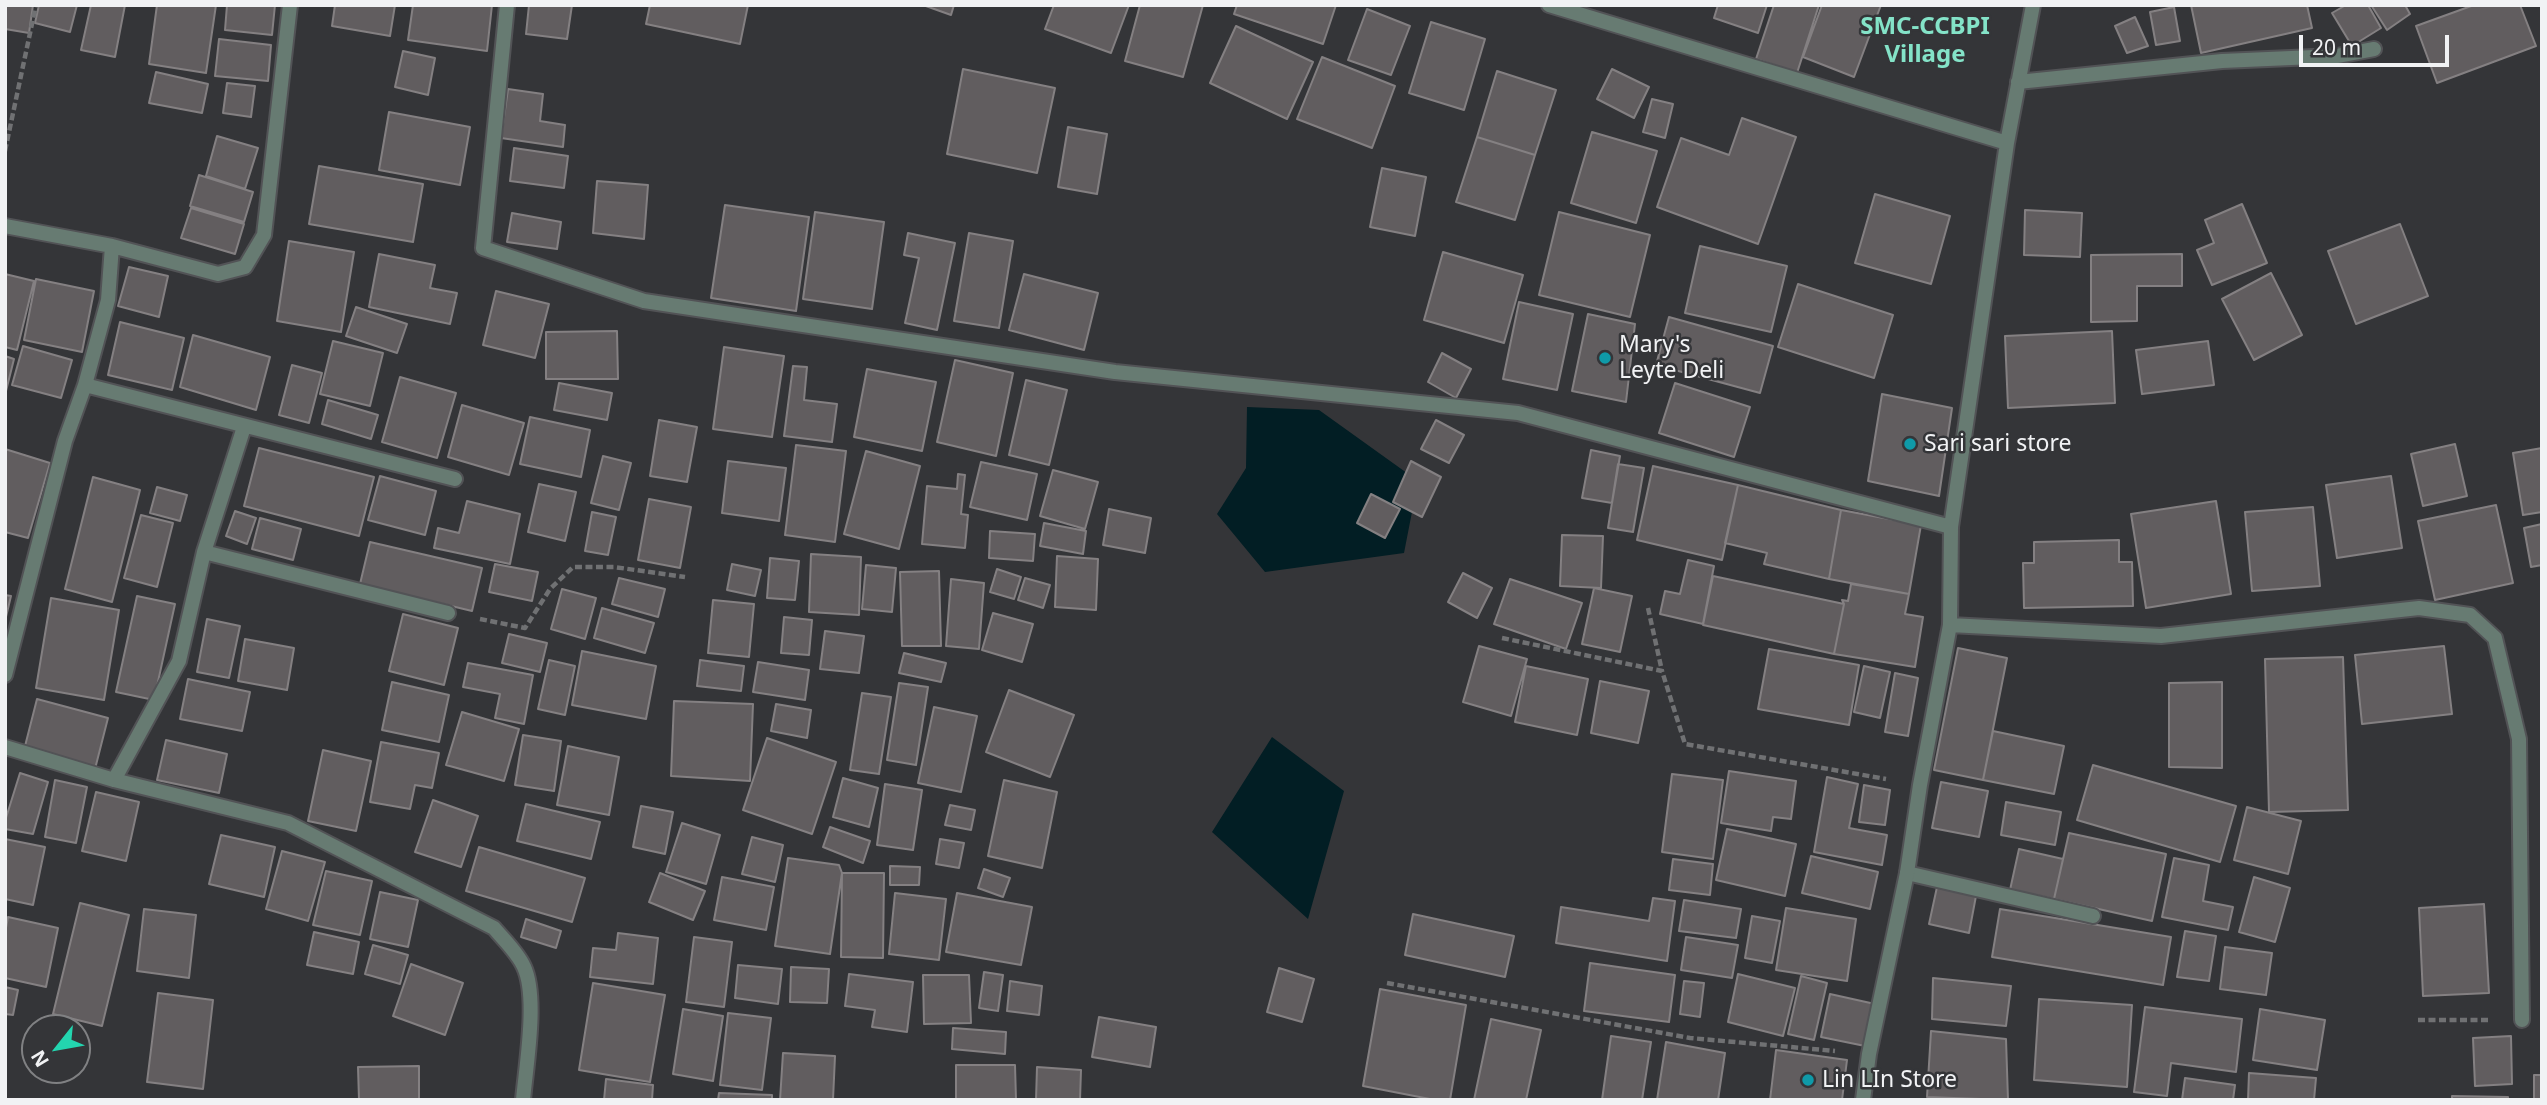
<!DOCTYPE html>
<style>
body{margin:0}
#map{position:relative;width:2547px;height:1105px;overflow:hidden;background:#343538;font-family:"Noto Sans",sans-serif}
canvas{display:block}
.frame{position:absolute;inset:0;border:7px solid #f1f2f4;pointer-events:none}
.north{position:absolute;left:21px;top:1014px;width:70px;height:70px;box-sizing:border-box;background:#343538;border:2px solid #808183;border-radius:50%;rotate:239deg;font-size:19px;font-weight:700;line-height:28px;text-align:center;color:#f1f2f4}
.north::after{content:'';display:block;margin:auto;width:24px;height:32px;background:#23d5af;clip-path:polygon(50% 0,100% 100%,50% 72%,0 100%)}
.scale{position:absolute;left:2299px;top:35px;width:150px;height:32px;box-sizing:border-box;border:4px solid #f1f2f4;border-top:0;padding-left:9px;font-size:21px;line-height:24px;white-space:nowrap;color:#f1f2f4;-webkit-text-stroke:5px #343538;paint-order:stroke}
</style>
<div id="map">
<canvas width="2547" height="1105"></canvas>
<div class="frame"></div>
<div class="north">N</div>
<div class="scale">20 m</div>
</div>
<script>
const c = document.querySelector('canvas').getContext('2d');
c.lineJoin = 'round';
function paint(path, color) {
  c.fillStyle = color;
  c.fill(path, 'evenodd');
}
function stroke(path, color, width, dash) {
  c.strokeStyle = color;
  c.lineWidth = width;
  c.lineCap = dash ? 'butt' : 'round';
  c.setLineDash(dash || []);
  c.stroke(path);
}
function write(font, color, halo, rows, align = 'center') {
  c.font = font + ' "Noto Sans",sans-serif';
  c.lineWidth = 5;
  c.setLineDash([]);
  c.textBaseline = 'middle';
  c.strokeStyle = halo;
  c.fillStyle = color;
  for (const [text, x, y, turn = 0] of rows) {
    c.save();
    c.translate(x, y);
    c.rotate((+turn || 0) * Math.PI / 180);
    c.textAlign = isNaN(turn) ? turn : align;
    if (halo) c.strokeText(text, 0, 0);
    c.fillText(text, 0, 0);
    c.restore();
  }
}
paint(new Path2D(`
 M1247 407 1319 410 1418 481 1404 553 1265 572 1217 514 1246 468Z
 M1272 737 1344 791 1308 919 1212 832Z`), '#021e24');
const building = new Path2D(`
 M5 5H33L29 33 5 29Z
 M39 5H77L70 32 35 23Z
 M91 5H125L115 57 81 50Z
 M157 5H216L206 73 149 64Z
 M227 5H275L272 35 225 30Z
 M335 5H395L390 36 332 26Z
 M413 5H492L487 51 408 40Z
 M529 5H572L567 39 526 34Z
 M650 5H748L740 44 646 24Z
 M923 5H954L951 15Z
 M1054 5H1129L1111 53 1045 29Z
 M1140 5H1203L1183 77 1125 61Z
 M1237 5H1336L1323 44 1234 14Z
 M1718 5H1767L1758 33 1714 18Z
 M1774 5H1819L1797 73 1756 59Z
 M1822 5H1881L1854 77 1803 57Z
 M2191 5H2307L2312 28 2201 53Z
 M2346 5H2368L2381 28 2352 46 2332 13Z
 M2371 5H2405L2410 14 2387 30Z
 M2474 5H2520L2536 46 2437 83 2416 26Z
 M2174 7 2180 41 2156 45 2150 12Z
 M1367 9 1410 26 1391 75 1348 60Z
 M2135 17 2148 46 2127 53 2115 26Z
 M1431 22 1485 39 1464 110 1409 93Z
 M1236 26 1313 62 1287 119 1210 83Z
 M219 39 271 45 268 81 215 76Z
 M403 51 435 58 428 95 395 87Z
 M1322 57 1395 86 1372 148 1297 119Z
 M963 69 1055 88 1037 173 947 154Z
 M1612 69 1649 87 1634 118 1597 99Z
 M1497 71 1556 90 1535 155 1477 137Z
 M156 72 208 84 202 113 149 103Z
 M227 83 255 86 251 117 223 113Z
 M508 89 543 94 540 121 565 125 563 147 501 138Z
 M1652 99 1673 104 1665 138 1643 132Z
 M389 112 470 127 460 185 379 170Z
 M1742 118 1796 137 1758 244 1657 207 1681 138 1729 155Z
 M1068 127 1107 134 1097 194 1058 187Z
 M1592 132 1657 151 1636 223 1571 203Z
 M217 136 258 148 245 189 206 176Z
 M1477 137 1535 155 1515 220 1456 202Z
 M514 148 568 156 564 188 510 181Z
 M319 166 423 184 413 242 309 224Z
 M1382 168 1426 177 1415 236 1370 227Z
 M199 175 253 192 244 222 190 206Z
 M597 181 648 185 644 239 593 233Z
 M1875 194 1950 216 1931 284 1855 263Z
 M2242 204 2267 263 2212 285 2197 250 2214 243 2205 220Z
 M725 205 809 217 796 311 711 298Z
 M191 208 244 224 235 254 181 238Z
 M2025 210 2082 213 2080 257 2024 255Z
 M815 212 884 222 872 309 803 299Z
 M1559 212 1650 235 1630 317 1539 295Z
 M512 213 561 222 557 249 507 242Z
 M2400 224 2428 296 2356 324 2328 251Z
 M908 233 955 243 937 330 905 323 919 258 904 255Z
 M969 233 1013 241 999 328 954 321Z
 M289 241 354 252 341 332 277 321Z
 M1700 246 1787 266 1771 332 1685 313Z
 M1443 252 1523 275 1504 343 1424 320Z
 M379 254 435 265 430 288 457 293 450 324 369 307Z
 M2182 254V286H2137V321L2091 322V255Z
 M129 267 168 276 159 317 118 306Z
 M2271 273 2302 335 2254 360 2222 299Z
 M5 274 34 281 17 350 5 347Z
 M1024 274 1098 293 1084 350 1009 330Z
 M36 279 94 291 82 352 24 340Z
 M1798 284 1893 315 1874 378 1778 347Z
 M496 291 549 304 535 358 483 345Z
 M1519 302 1573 314 1557 390 1503 379Z
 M356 307 407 324 397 353 346 336Z
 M1588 314 1635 324 1626 402 1572 391Z
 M1669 317 1773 346 1760 393 1656 365Z
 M120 322 184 338 172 390 108 375Z
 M617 331 618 379H546V332Z
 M2112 331 2115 403 2008 408 2005 336Z
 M193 335 270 357 256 410 180 387Z
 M333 341 383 353 370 406 320 394Z
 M2208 341 2214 385 2142 394 2136 350Z
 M23 346 72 360 61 398 12 385Z
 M724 347 784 356 772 437 713 429Z
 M1442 353 1471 369 1456 398 1428 382Z
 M5 356 14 359 5 395Z
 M955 360 1013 373 996 456 937 442Z
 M292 365 322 373 309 423 279 415Z
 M793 366 807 367 804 400 837 404 832 442 784 436Z
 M867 369 936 382 922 451 854 437Z
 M400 377 456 393 437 458 382 442Z
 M1026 380 1067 390 1049 465 1009 455Z
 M559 383 612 393 607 420 554 410Z
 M1675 383 1750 407 1734 457 1659 433Z
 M1882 394 1952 408 1939 496 1868 481Z
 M328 400 378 415 371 439 322 424Z
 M462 405 524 423 509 475 448 457Z
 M530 417 590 430 581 477 520 464Z
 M659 420 697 427 687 482 650 476Z
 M1436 420 1464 435 1449 463 1421 449Z
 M2455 444 2467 496 2423 506 2411 454Z
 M796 445 846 451 835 542 785 535Z
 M259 448 374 477 359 536 244 506Z
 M2542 448V512L2523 515 2513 453Z
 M5 449 50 463 28 538 5 532Z
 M1591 450 1620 456 1612 503 1582 498Z
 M866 451 920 466 899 549 844 534Z
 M603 456 631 463 619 510 591 503Z
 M728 461 786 468 779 521 722 513Z
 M1411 461 1441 477 1422 517 1393 502Z
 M981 462 1037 474 1027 520 970 507Z
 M1618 464 1644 468 1633 532 1608 528Z
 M1653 466 1738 485 1722 560 1637 540Z
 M1053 470 1098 482 1085 529 1040 516Z
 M958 474 965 475 961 514 968 515 965 548 922 544 927 486 957 489Z
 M380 476 436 491 425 535 368 520Z
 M2391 476 2402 548 2337 558 2326 485Z
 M93 477 140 490 112 602 65 589Z
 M539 484 576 492 565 541 528 532Z
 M1738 485 1841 510 1829 579 1764 564 1767 553 1725 543Z
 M157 487 187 495 180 521 150 513Z
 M1371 494 1400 509 1385 538 1357 523Z
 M649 499 691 507 680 568 638 560Z
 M467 501 520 514 510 564 434 548 438 528 459 533Z
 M2216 501 2231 594 2146 608 2131 514Z
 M2496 505 2513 583 2435 600 2418 521Z
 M2313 507 2320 586 2252 591 2245 512Z
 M1109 509 1151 518 1145 553 1103 545Z
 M1841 510 1921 525 1909 594 1829 579Z
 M235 511 256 518 247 544 226 536Z
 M592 512 616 517 608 555 585 551Z
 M141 515 173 523 157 587 124 578Z
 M260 518 301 529 293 560 252 549Z
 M1044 523 1086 531 1083 554 1040 546Z
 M2542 524V565L2531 567 2524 528Z
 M990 531 1035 534 1033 561 989 558Z
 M1562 535 1603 536 1601 588 1560 586Z
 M2119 540V562H2132L2133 606 2024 608 2023 563H2034V542Z
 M370 542 482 568 472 611 360 584Z
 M811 554 861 557 859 615 809 612Z
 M1057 556 1098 559 1096 610 1055 607Z
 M770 558 799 561 795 600 767 598Z
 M1688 560 1714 566 1703 624 1660 614 1665 591 1680 594Z
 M495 564 538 572 532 601 489 592Z
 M732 564 761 570 755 596 727 590Z
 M866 565 896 568 892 612 862 609Z
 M997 569 1021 577 1014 599 990 592Z
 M939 571 941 646H902L900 572Z
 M1463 573 1492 588 1477 618 1448 602Z
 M1713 576 1844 604 1834 654 1703 625Z
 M619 578 665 589 658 617 612 604Z
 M1025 578 1050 585 1043 608 1018 600Z
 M951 579 984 583 979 649 946 646Z
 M1510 579 1582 603 1566 649 1494 624Z
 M1851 584 1909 594 1905 614 1923 617 1915 667 1834 654 1844 604 1842 600 1848 601Z
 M1594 588 1632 596 1620 652 1582 644Z
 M562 589 596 598 585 639 551 629Z
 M5 595 11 596 5 621Z
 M137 596 175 604 154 700 116 692Z
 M51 598 119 610 104 700 36 688Z
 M713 600 754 604 749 657 708 653Z
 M602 608 654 623 645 653 594 638Z
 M993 613 1033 624 1022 662 982 650Z
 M403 614 458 628 444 685 389 671Z
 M784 617 812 620 809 655 781 653Z
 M207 619 240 626 229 678 197 672Z
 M825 631 864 636 859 673 820 669Z
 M509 634 547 643 540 672 502 663Z
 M245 639 294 648 287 690 238 681Z
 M1479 646 1527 659 1511 716 1463 702Z
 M2444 646 2452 714 2362 724 2355 655Z
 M1958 648 2007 658 1983 780 1934 770Z
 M1769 649 1859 665 1849 725 1758 709Z
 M582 651 656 666 646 719 572 705Z
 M904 653 946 663 941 682 899 673Z
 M2343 657 2348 810 2269 812 2265 659Z
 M549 660 575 666 565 715 538 709Z
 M700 660 744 666 741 691 697 686Z
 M758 662 809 670 805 700 753 692Z
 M468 663 533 675 524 724 495 718 500 694 463 687Z
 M1526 666 1588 679 1577 735 1515 722Z
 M1864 666 1890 672 1880 718 1854 712Z
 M1895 673 1918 678 1908 736 1885 732Z
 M188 679 250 692 242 731 180 719Z
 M1600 681 1649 691 1638 743 1591 733Z
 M392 682 449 695 439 742 382 730Z
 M2222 682V768L2169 767V683Z
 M899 683 928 687 916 765 887 760Z
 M1009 690 1074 715 1050 777 986 752Z
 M862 693 891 697 879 774 850 770Z
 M37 699 108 718 95 769 24 750Z
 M674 701 753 704 750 781 671 776Z
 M776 704 811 710 807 738 771 731Z
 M934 707 977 716 961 792 918 783Z
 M462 712 519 729 504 781 446 765Z
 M1993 731 2064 746 2054 794 1983 780Z
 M523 735 561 741 554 791 515 785Z
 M767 738 836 762 812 834 743 810Z
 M166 740 227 754 219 793 157 780Z
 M381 742 439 753 432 788 415 785 410 809 370 802Z
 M568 746 619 757 609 815 557 805Z
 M323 750 371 761 356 831 308 821Z
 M2093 765 2236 806 2220 862 2077 820Z
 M1729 771 1796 781 1791 819 1773 817 1771 831 1721 823Z
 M20 773 48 782 33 834 5 829V821Z
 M1672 774 1723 780 1713 859 1662 852Z
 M1827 777 1858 784 1849 828 1887 835 1882 865 1814 852Z
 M843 778 878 788 869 827 833 817Z
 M55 780 87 787 76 843 45 837Z
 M1004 780 1057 792 1042 868 988 856Z
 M1941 782 1988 791 1979 837 1932 828Z
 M885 784 922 790 913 850 877 845Z
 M1864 785 1890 790 1885 825 1859 822Z
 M96 792 139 802 126 861 82 851Z
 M433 800 478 816 461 867 415 852Z
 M2006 802 2061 812 2055 845 2001 835Z
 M526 804 600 822 591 859 517 841Z
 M950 805 975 810 971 830 945 825Z
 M641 806 673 812 665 854 633 847Z
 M2247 807 2301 821 2288 874 2234 860Z
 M682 823 720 835 706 884 666 872Z
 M830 827 870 841 863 863 823 847Z
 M1727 829 1796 844 1785 896 1716 880Z
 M2069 833 2166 854 2152 921 2054 899Z
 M221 835 275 847 264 897 209 884Z
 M752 837 783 845 775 882 742 874Z
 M5 839 45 847 33 905 5 899Z
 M940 839 964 843 959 868 936 864Z
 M479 847 585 878 572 922 466 891Z
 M2019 849 2063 859 2054 899 2010 890Z
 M282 851 325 862 308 921 266 909Z
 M1811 856 1878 872 1870 909 1802 893Z
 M788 858 839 865 842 873 830 954 775 946Z
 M2174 858 2209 865 2203 901 2233 907 2228 930 2162 917Z
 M1673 859 1713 864 1710 895 1669 890Z
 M890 866 920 867 919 885H890Z
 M984 869 1010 878 1003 897 978 888Z
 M326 871 372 881 360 935 313 925Z
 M660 873 705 891 693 920 649 902Z
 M842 873H884L883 958 841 957Z
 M722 877 774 887 766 930 714 920Z
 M2254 877 2290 888 2275 942 2239 932Z
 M1937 887 1976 896 1969 933 1929 924Z
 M380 892 418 900 408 947 370 939Z
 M895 893 946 899 939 960 889 954Z
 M957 893 1032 907 1021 965 946 952Z
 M1653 898 1675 901 1667 961 1556 943 1561 907 1649 921Z
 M1684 900 1741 909 1736 938 1679 931Z
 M80 903 129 915 102 1026 53 1014Z
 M2484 904 2489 993 2423 996 2419 908Z
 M1786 908 1856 919 1847 981 1776 970Z
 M144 909 196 915 189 978 137 971Z
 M2000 909 2171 937 2163 985 1992 957Z
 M1413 914 1514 936 1505 977 1405 955Z
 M1752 916 1780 921 1772 963 1745 958Z
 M8 917 58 928 46 987 5 978V933Z
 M526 919 561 931 556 948 521 937Z
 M2185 931 2216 936 2209 981 2177 977Z
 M314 932 359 942 353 974 307 965Z
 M618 933 658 938 653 984 590 977 593 948 616 950Z
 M694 937 732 942 724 1007 686 1002Z
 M1686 937 1738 945 1732 978 1681 970Z
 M373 945 408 955 400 984 365 974Z
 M2225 947 2272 953 2266 995 2220 989Z
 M1590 963 1675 975 1669 1022 1584 1011Z
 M411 964 463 983 445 1035 393 1016Z
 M738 965 782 969 778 1004 735 998Z
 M791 967 829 969 827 1003 790 1002Z
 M1279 968 1314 979 1302 1022 1267 1012Z
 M984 972 1003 975 998 1011 979 1008Z
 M849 974 913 982 907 1032 872 1027 875 1010 845 1006Z
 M1738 974 1795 988 1783 1036 1728 1022Z
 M923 975H969L971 1023 924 1024Z
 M1801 976 1827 983 1814 1040 1788 1034Z
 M1933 978 2011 986 2006 1026 1932 1019Z
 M1010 981 1042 986 1039 1015 1007 1011Z
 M1684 981 1704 983 1700 1017 1680 1014Z
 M593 983 665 995 650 1082 579 1070Z
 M5 987 18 990 13 1015 5 1014Z
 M1380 989 1466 1005 1450 1100H1435L1363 1086Z
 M158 993 213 1000 203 1089 147 1082Z
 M1830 994 1875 1004 1865 1046 1821 1037Z
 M2039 999 2132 1005 2127 1087 2034 1080Z
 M2145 1007 2242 1019 2236 1072 2171 1063 2167 1096 2134 1092Z
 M683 1009 723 1016 713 1081 673 1074Z
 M2260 1009 2325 1020 2317 1070 2253 1060Z
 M728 1013 771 1018 762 1090 720 1085Z
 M1099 1017 1156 1027 1150 1067 1092 1057Z
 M1491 1019 1541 1030 1526 1100H1474Z
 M953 1028 1006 1032 1005 1054 952 1049Z
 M1931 1031 2006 1039 2008 1100 1927 1097Z
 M1611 1036 1651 1042 1642 1100H1602Z
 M2511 1036 2512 1084 2475 1086 2473 1038Z
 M1666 1042 1725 1053 1718 1100H1657Z
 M1776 1050 1847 1060 1842 1100H1770Z
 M783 1053 835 1056 833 1100H780Z
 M956 1065H1015L1016 1100H956Z
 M419 1066V1100H359L358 1067Z
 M1037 1067 1081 1070 1080 1100H1036Z
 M2249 1073 2316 1078 2314 1100H2248Z
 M2534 1075H2542V1100H2534Z
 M2185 1078 2235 1085 2233 1100H2182Z
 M606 1079 653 1085 652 1100H604Z
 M719 1093 772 1095V1100H718Z
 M2452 1096 2508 1097V1100H2452Z`);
paint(building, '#615d5f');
stroke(building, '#848082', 2);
const service = new Path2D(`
 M1907 873 2093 916`);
const minor = new Path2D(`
 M507 5 483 248 644 301 1115 372 1518 413 1951 527
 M1549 5 2007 143
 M2018 82 2222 61 2337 56 2374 49
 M5 226 112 246 108 300 85 385 65 441 5 675
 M112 246 218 274 245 267 264 235 290 5
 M85 385 455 479
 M204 552 448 613
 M1950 625 2161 636 2419 608 2470 615 2495 638 2519 739 2522 1020
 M5 747 114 780 288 823 494 928C504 940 518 953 524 967 538 997 526 1066 523 1100
 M114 780 179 661 204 552 244 427
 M1863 1100 1869 1054 1907 873 1920 785 1950 625 1951 527 2007 143 2033 5`);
stroke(service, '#525356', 18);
stroke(minor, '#525356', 18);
stroke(new Path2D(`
 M5 151 36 5
 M1648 608 1662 671
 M480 619 525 628 550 589 573 567H614L685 577
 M1502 638 1662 671 1685 744 1886 779
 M1387 983 1690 1038 1835 1051
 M2418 1020H2491`), '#707173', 4.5, [7, 3.5]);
stroke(service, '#677b72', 14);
stroke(minor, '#677b72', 14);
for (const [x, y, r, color] of [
 [1605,358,7,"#0f9aa8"],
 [1910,444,7,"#0f9aa8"],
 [1808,1080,7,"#0f9aa8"]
]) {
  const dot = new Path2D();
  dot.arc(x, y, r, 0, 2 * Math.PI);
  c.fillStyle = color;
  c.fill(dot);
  stroke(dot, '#343538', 2.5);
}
write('23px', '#f1f2f4', '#343538', [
 ["Mary's",1619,345],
 ["Leyte Deli",1619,371],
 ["Sari sari store",1924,444],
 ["Lin LIn Store",1822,1080]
], 'left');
write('bold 24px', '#84e3c8', '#343538', [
 ["SMC-CCBPI",1925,27],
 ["Village",1925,55]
]);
</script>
